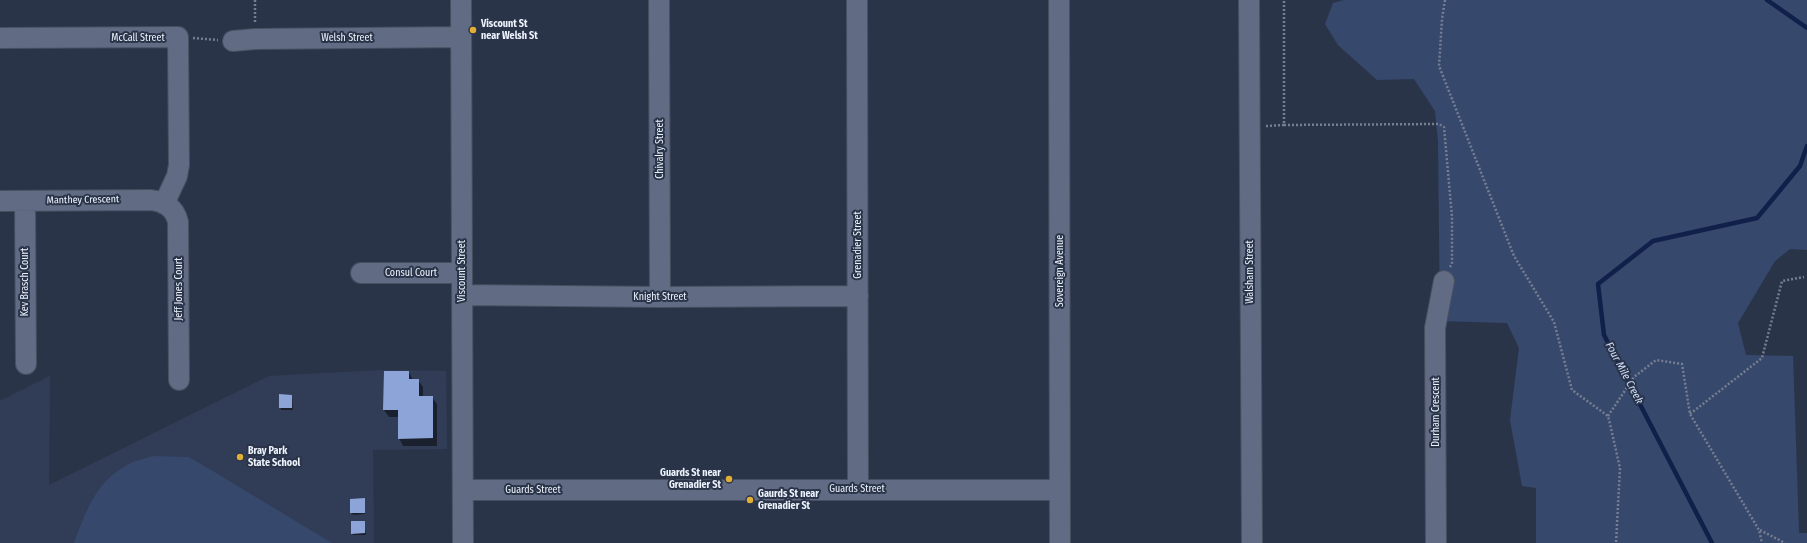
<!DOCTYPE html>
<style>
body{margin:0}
canvas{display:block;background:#2a3449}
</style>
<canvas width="1807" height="543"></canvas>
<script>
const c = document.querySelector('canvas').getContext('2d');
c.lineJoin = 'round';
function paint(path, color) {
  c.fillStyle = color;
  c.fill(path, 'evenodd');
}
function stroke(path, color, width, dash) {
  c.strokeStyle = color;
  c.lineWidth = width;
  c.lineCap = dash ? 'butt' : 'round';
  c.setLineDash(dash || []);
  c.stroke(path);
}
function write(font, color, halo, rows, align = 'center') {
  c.font = font + ' "Fira Sans Condensed",sans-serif';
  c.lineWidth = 4;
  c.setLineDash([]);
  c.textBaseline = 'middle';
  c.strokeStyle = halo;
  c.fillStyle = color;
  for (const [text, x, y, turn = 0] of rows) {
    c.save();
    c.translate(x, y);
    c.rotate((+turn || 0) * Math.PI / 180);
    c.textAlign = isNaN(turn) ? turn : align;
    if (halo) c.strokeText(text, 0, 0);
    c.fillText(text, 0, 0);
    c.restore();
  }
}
paint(new Path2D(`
 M382 370 446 371 447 449 373 450 374 543H0V401L50 376 49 485 269 376Z`), '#313d57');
paint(new Path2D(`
 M1344 0H1807V250L1790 249 1775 261 1738 323 1746 355 1793 356 1799 533H1807V543H1536V488L1522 486 1510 420 1519 348 1507 323 1440 321 1438 141 1435 111 1414 79 1377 80 1338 45 1325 24 1333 3Z
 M153 456 188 457 196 461 332 543H74C85 514 95 483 124 467 132 461 143 459 153 456Z`), '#37486d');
paint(new Path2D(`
 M409 372 413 380H418L423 387V397H432L437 404V446H403L399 438V417H389L384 410Z
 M292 396 293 410H281L280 407Z
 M364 499 365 514 353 515 351 512Z
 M364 522 366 535H353L352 533Z`), '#0007');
stroke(new Path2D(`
 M1767 0 1807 28
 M1712 543 1604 335 1598 284 1653 241 1757 218 1800 166 1807 146`), '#10204a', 4.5);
paint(new Path2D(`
 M384 371H409V379H419V396H433V438L398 439V410H383Z
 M279 394 292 395V408H279Z
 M365 498V513H350V499Z
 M351 521H365V533L351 534Z`), '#8ca4d7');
const minor = new Path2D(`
 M461 0 463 543
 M659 0 660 297
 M857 0 858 489
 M1059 0 1060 543
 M1249 0 1252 543
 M0 38 178 37 179 165 177 176 164 204
 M233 41 255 39 461 37
 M0 201 150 200C164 201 175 208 178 222L179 380
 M25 201 26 364
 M361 273H461
 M462 295 660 297 858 296
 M463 490H1060
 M1436 543 1435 328 1444 281`);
stroke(minor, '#484f60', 22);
stroke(new Path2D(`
 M255 0V22
 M1445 0 1442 19 1439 66 1514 256 1554 322 1572 390 1608 416 1610 424 1620 468 1616 543
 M193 38 218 40
 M1284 125 1439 124 1444 127 1452 217V264L1450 267
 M1266 126 1284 125V0
 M1690 414 1762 358 1782 281 1804 277
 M1608 416 1634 377 1656 360 1682 364 1690 414 1759 530 1762 543
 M1760 530 1785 543`), '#767e8f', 2.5, [2, 2]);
stroke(minor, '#616c84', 20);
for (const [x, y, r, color] of [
 [473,30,4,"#e1af34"],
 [240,457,4,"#e1af34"],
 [729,479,4,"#e1af34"],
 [750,500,4,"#e1af34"]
]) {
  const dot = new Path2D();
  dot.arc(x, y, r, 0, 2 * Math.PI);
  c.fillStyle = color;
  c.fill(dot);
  stroke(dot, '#2a3449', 1.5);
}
write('bold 10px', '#eef4fe', '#2a3449', [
 ["Viscount St",481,24],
 ["near Welsh St",481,36],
 ["Bray Park",248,451],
 ["State School",248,463],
 ["Guards St near",721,473,"right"],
 ["Grenadier St",721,485,"right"],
 ["Gaurds St near",758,494],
 ["Grenadier St",758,506]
], 'left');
write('10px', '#eef4fe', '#2a3449', [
 ["McCall Street",138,38],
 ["Welsh Street",347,38],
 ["Chivalry Street",660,149,-90],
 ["Manthey Crescent",83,200,-1],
 ["Grenadier Street",858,245,-90],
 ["Viscount Street",462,271,-90],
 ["Sovereign Avenue",1060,271,-90],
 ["Walsham Street",1250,272,-90],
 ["Consul Court",411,273],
 ["Kev Brasch Court",25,282,-90],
 ["Jeff Jones Court",179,289,-90],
 ["Knight Street",660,297],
 ["Durham Crescent",1436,412,-90],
 ["Guards Street",857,489],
 ["Guards Street",533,490]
]);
write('italic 11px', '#d0defc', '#2a3449', [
 ["Four Mile Creek",1624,373,62]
]);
</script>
